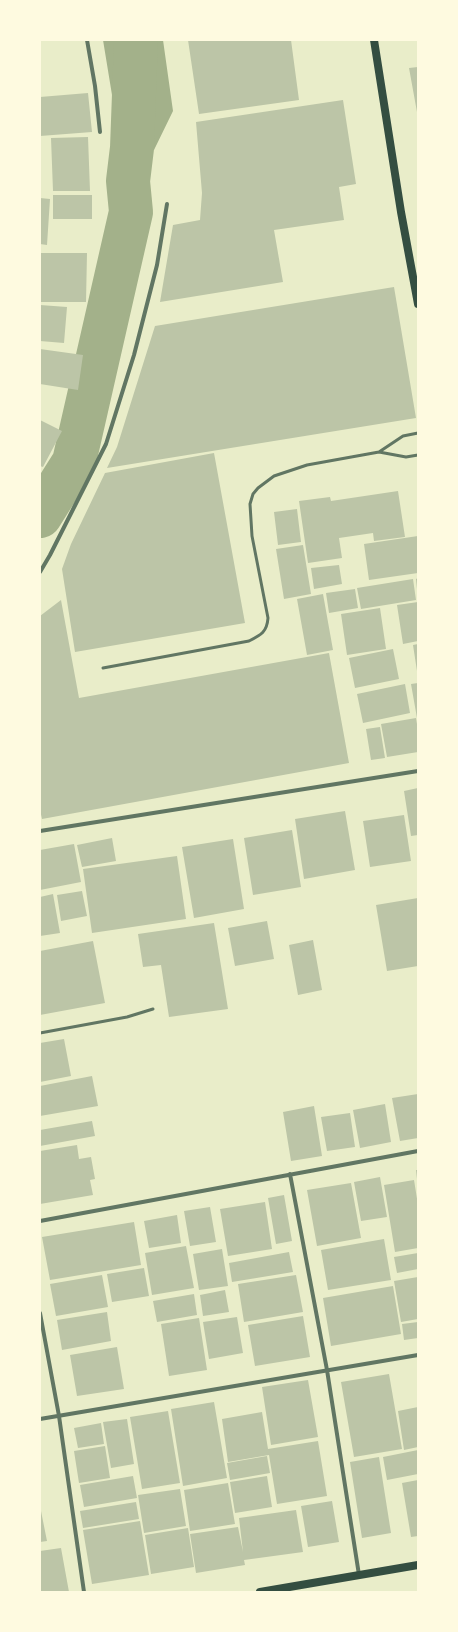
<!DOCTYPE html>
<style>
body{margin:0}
#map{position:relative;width:458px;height:1632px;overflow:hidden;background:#e9edc9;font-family:Arial,sans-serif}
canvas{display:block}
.frame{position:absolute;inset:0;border:41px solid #fefae0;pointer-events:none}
</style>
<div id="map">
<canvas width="458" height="1632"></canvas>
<div class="frame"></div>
</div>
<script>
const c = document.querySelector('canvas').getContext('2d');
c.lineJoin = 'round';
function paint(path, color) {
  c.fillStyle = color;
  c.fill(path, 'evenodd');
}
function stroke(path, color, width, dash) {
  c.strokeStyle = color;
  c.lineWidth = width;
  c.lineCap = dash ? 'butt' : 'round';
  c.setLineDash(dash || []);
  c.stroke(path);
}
paint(new Path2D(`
 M103 40H163L173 111 154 150 111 145 116 137 112 95Z`), '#a3b18a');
stroke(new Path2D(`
 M40 516 74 462 131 212 128 181 132 148 136 40`), '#a3b18a', 44);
paint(new Path2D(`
 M188 40H291L299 100 199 114Z
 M418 67V112H417L409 68Z
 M88 93 92 132 40 136V97Z
 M343 100 356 184 339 187 344 220 274 230 283 282 160 302 173 225 200 220 202 193 196 122Z
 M88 137 90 191H53L51 138Z
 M53 195H92V219H53Z
 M40 198 50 199 47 245 40 244Z
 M40 253H87L86 302H40Z
 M394 287 416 418 107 468 117 447 155 326Z
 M40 305 67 307 64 343 40 341Z
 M40 349 83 355 78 390 40 384Z
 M40 420 62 431 43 467 40 466Z
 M214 453 245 623 75 652 62 569 71 544 105 473Z
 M398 491 405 537 374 541 373 533 339 538 342 558 308 563 299 501 330 497 331 501Z
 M297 509 301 542 278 545 274 512Z
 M418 536V573L369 580 364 544Z
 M303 545 311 594 284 599 276 549Z
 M339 565 342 584 314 589 311 568Z
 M418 578V589H417L416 579Z
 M413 579 416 600 361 609 357 588Z
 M355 589 358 608 329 613 326 593Z
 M323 594 333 650 307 655 297 599Z
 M61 600 79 698 329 653 349 763 42 819 40 810V616Z
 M418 602V641L403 644 397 605Z
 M380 608 386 649 347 655 341 614Z
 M418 644V671H417L413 645Z
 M393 649 399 679 355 688 349 658Z
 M418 683V718H417L411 684Z
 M405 684 410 713 363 723 357 694Z
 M416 718 418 730V752L387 757 381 724Z
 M380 727 385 758 371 760 366 729Z
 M418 788V835L411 836 404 791Z
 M345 811 355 870 304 879 295 819Z
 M404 815 411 861 370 867 363 821Z
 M292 830 301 887 253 895 244 838Z
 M112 838 116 861 82 867 77 845Z
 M233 839 244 909 194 918 182 847Z
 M74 844 81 882 40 890V850Z
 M177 856 186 919 92 933 83 869Z
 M82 891 87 916 61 921 57 895Z
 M53 894 60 933 40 936V897Z
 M418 898V966L387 971 376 905Z
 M267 921 274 959 235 966 228 928Z
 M214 923 228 1009 169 1017 161 965 143 967 138 934Z
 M313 940 322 990 298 995 289 945Z
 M93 941 105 1003 40 1015V951Z
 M64 1039 71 1076 40 1082V1043Z
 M92 1076 98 1106 40 1116V1086Z
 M418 1094V1138L400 1141 392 1098Z
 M385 1104 391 1142 360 1148 353 1110Z
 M314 1106 322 1156 291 1161 283 1112Z
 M350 1113 355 1147 327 1151 321 1117Z
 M92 1121 95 1136 40 1146V1130Z
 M77 1145 79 1159 91 1157 95 1179 90 1180 93 1195 40 1204V1151Z
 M416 1170H418V1179H417Z
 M380 1177 387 1217 361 1221 354 1182Z
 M414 1180 418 1205V1248L395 1252 384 1185Z
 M351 1183 361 1238 317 1246 307 1190Z
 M284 1195 292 1241 276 1244 268 1198Z
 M265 1202 272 1249 228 1256 220 1209Z
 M210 1207 216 1242 190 1246 184 1211Z
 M177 1215 181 1243 149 1248 144 1221Z
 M134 1222 141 1265 50 1280 42 1237Z
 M384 1239 391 1280 328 1290 321 1250Z
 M186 1246 194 1288 152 1295 145 1253Z
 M222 1249 228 1286 199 1290 193 1254Z
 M289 1252 293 1272 232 1282 229 1263Z
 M418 1253V1269L397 1273 394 1257Z
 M144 1268 149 1296 112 1302 107 1274Z
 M102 1275 108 1307 56 1316 50 1284Z
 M296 1275 303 1312 244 1322 238 1284Z
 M418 1277V1319L401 1322 394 1281Z
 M393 1286 401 1334 331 1346 323 1298Z
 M225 1290 229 1312 203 1316 200 1295Z
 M194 1294 197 1315 157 1322 153 1301Z
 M107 1312 111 1341 62 1350 57 1320Z
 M303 1316 310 1357 255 1366 248 1325Z
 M237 1317 243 1353 209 1359 203 1322Z
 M199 1318 207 1370 169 1376 161 1324Z
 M418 1322V1338L404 1340 402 1324Z
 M117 1347 124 1389 77 1396 70 1355Z
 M389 1374 402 1449 354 1457 341 1382Z
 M308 1380 318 1437 271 1445 262 1387Z
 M214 1402 227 1478 183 1486 171 1409Z
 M418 1407V1447L404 1450 398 1411Z
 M168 1411 180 1483 142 1489 130 1417Z
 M262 1412 268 1449 318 1441 327 1496 277 1504 269 1455 228 1462 222 1419Z
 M127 1419 134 1464 111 1468 103 1422Z
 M101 1423 104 1444 78 1448 74 1428Z
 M105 1446 110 1478 79 1483 74 1451Z
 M418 1450V1474L387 1480 383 1457Z
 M267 1456 270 1473 230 1480 227 1463Z
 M379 1457 391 1533 362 1538 350 1462Z
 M133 1476 137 1498 84 1507 80 1485Z
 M267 1476 272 1507 235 1513 230 1482Z
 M418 1480V1536L411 1537 402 1483Z
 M228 1483 235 1524 190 1531 184 1490Z
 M180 1489 186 1526 144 1533 138 1495Z
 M332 1501 339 1542 308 1547 301 1506Z
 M136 1502 139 1519 83 1528 80 1511Z
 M40 1506 47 1541 40 1542Z
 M296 1510 303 1552 244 1560 245 1565 196 1573 190 1534 238 1527 243 1552 239 1518Z
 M140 1521 149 1575 92 1584 83 1530Z
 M188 1528 194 1567 151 1574 145 1535Z
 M61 1548 69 1592H40V1551Z`), '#bcc5a7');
stroke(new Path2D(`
 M379 452 403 436 418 433
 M103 668 249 641C261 635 267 632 268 618L252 536 250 504 253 494 258 488 274 476 307 465 379 452 406 457 418 455
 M40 1033 127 1017 153 1009`), '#617663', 3);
stroke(new Path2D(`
 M87 40 95 86 100 132
 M40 572 50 555 106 444 134 355 157 265 167 204
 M40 831 418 771
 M290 1174 327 1370 359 1575
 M40 1221 418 1151
 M40 1313 59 1416 84 1592
 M40 1419 418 1355`), '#617663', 4);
stroke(new Path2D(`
 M374 40 401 212 418 304
 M260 1592 418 1565`), '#344e41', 8);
</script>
